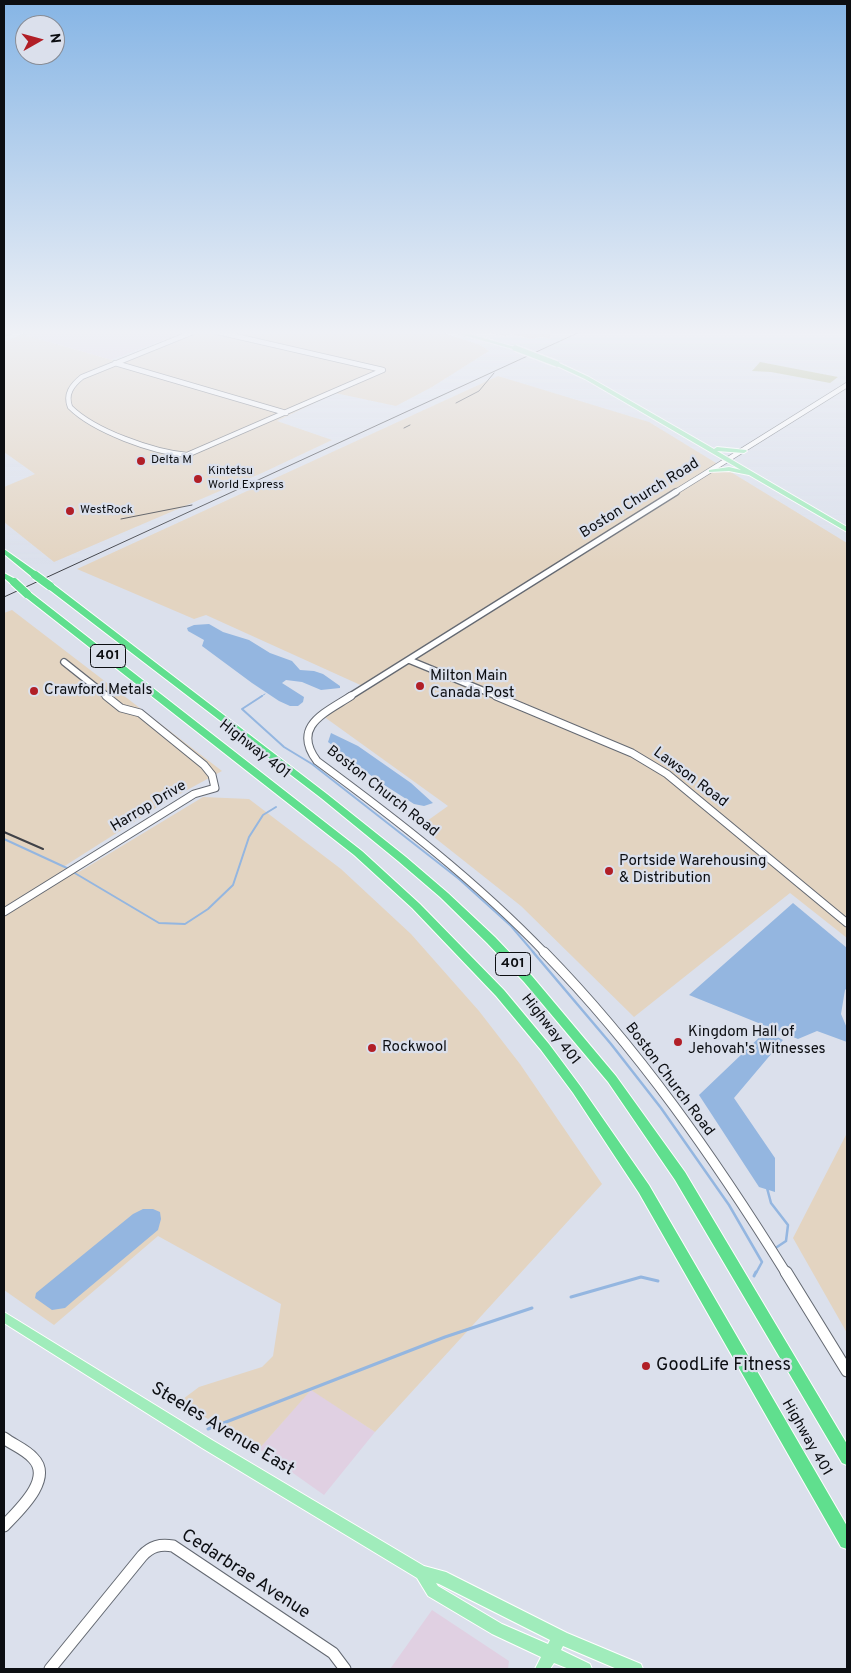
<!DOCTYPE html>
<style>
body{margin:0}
#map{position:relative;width:851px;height:1673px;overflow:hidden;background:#dbe0ec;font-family:Overpass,sans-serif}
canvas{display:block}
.frame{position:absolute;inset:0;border:5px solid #0c0e12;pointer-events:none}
.north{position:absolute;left:15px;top:15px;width:50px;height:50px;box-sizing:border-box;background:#dbe0ec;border:1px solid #888c95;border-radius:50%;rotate:83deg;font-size:14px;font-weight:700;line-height:20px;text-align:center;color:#0c0e12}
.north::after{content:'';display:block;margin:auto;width:18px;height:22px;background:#b11f27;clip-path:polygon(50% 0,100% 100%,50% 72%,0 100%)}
</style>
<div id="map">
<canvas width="851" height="1673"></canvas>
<div class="frame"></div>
<div class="north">N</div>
</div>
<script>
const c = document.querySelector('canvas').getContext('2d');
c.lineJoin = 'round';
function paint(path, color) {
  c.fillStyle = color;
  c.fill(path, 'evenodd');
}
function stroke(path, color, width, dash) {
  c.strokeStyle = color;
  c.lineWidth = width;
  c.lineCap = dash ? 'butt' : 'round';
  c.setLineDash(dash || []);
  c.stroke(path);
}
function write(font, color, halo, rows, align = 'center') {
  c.font = font + ' Overpass,sans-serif';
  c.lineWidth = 4.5;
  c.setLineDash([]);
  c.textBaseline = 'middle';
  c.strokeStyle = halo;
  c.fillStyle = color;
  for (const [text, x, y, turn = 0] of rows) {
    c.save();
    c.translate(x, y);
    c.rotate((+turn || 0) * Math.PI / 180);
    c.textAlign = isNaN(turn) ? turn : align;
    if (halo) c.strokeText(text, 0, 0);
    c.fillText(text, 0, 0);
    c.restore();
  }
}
paint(new Path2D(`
 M37 330H191L111 360 22 334Z
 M311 1389 375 1432 324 1495 259 1449Z
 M432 1610 509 1661 508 1669H390Z`), '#e0d0e2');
paint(new Path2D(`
 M203 330H439L438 331 480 345 489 351 432 387 396 406 335 393 277 421 332 440 262 473 54 562 4 522V487L35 474 4 452V342L22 334 122 363Z
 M475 330H548L551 339 541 337 531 339 511 334 505 336Z
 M498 376 649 422 847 543V938L790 893 634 1017 521 906 420 826 448 806 323 716 367 688 206 615 194 619 77 569Z
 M12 610 222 771 167 801 63 867 79 872 203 797 249 799 341 869 411 934 479 1011 520 1064 602 1184 375 1432 311 1390 259 1449 179 1402 199 1387 262 1367 273 1356 281 1304 158 1236 54 1325 4 1290V613Z
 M847 1133V1333L793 1238Z`), '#e3d4c1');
paint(new Path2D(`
 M760 362 838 377 830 383 771 372 752 371Z`), '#b6bb8c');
paint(new Path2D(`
 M209 624 223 632 249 640 270 653 292 661 300 670 314 671 323 674 340 686V688L321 690 302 682 286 680 282 683 304 697 303 702 298 706H290L279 701 252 683 202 646 204 640 188 631 187 628 194 625Z
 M331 733 358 746 411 783 433 803 424 806 414 804 378 781 328 742Z
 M793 903 847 948V988L845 990 841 1014 847 1028V1042L817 1031 798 1039 689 995Z
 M766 1031 783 1040 734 1098 775 1158V1192L759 1187 699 1095Z
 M143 1209H153L160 1212 161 1219 158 1230 73 1301 65 1308 52 1310 35 1298 36 1293 133 1214Z`), '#94b6e0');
stroke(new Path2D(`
 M260 697 265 694`), '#94b6e0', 1);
stroke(new Path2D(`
 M262 696 242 709 284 747 312 764 459 879 511 926 534 953
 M4 839 69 869
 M73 872 159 923 185 924 208 909 233 885 249 837 263 815 276 807`), '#94b6e0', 2);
stroke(new Path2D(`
 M533 952 611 1044 661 1108 729 1205 762 1262 756 1273
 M767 1188 771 1203 788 1225 786 1241 777 1247`), '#94b6e0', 2.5);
stroke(new Path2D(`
 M754 1276 756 1272
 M571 1297 641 1277 658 1281
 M208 1429 445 1337 532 1308`), '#94b6e0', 3);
const minorFar4 = new Path2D(`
 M198 330 82 377C72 385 65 394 70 407 94 431 153 452 187 455L383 370
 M209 330 383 370
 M115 363 286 413
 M674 493 847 385`);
const minorFar3 = new Path2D(`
 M409 660 499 697
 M64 662 108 697
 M349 697 676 492`);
const minorFar2 = new Path2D(`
 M351 696C325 713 291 726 317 761 397 820 476 881 545 953
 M496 696 632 753 667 774 847 923
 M4 912 194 794 215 788 212 775 204 765 140 713 121 708 106 696`);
const minorFar1 = new Path2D(`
 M544 952C638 1048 715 1159 786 1273`);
const minor = new Path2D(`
 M786 1272 847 1371
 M4 1438C13 1445 25 1449 33 1458 54 1479 18 1511 4 1526
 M50 1669 142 1556C151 1546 160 1544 173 1546L333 1653 345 1669`);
const major = new Path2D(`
 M17 330H23L4 336V334Z
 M449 330H455L518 348 513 349 449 331Z
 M555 363H559L589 377 714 449 717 447 746 450 747 451 744 453 717 451 847 527V532L749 475 729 471 709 472V470L729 467 741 470 585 379 555 365Z
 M4 1312 212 1440 424 1566 446 1572 567 1633 641 1664 643 1669H617L563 1646 561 1650 590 1664 592 1669H569L554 1663 550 1669H535L541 1657 492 1634 428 1596 417 1578 202 1448 4 1323ZM436 1583 439 1584 550 1640 548 1644 502 1624 438 1586Z`);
const highway = new Path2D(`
 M9 332 11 333V335L4 337V333Z
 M4 549 38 573V577H32L4 554Z
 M4 573 17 580V584H11L4 578Z
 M47 584H53L327 794 406 857 448 893 495 937 532 976 616 1076 685 1172 847 1444V1465L842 1463 675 1180 608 1082 524 982 487 943 440 897 398 861 321 798 47 588Z
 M24 592H30L362 851 420 904 504 990 549 1044 581 1087 649 1185 847 1526V1549L841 1547 639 1193 573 1093 541 1050 496 996 412 908 354 855 24 596Z`);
stroke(minorFar4, '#646972', 6);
stroke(minorFar3, '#646972', 8);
stroke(minorFar2, '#646972', 9);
stroke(minorFar1, '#646972', 11);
stroke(minor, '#646972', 13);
stroke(major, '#fff', 2);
stroke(highway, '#fff', 2);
stroke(minorFar4, '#fff', 4.5);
stroke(minorFar3, '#fff', 5.5);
stroke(minorFar2, '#fff', 7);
stroke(minorFar1, '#fff', 9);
stroke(minor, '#fff', 11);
paint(major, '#a0ecbb');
paint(highway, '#60df8e');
stroke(new Path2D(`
 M456 403 479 391 494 373
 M404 428 410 425
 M121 519 192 505
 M4 597 584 330`), '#404248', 1);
stroke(new Path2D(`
 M4 832 43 849`), '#404248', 2);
const majorBridge = new Path2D(`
 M515 348 557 364`);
const highwayBridge = new Path2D(`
 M35 575 50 586
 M14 582 27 594`);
stroke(majorBridge, '#fff', 8, []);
stroke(highwayBridge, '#fff', 10, []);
stroke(majorBridge, '#a0ecbb', 5.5);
stroke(highwayBridge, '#60df8e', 8);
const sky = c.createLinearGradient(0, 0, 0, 564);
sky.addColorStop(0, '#86b5e5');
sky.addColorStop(0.59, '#eff1f6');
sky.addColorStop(1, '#eff1f600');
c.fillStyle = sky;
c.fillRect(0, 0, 851, 564);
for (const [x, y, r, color] of [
 [141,461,5,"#b11f27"],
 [198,479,5,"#b11f27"],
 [70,511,5,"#b11f27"],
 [420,686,5,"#b11f27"],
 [34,691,5,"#b11f27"],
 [609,871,5,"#b11f27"],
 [678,1042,5,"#b11f27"],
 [372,1048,5,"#b11f27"],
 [646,1366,5,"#b11f27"]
]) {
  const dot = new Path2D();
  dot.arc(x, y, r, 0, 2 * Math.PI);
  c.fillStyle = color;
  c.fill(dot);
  stroke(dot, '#dbe0ec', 2);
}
write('12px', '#0c0e12', '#dbe0ec', [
 ["Delta M",151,461],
 ["Kintetsu",208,472],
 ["World Express",208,486],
 ["WestRock",80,511]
], 'left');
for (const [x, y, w] of [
 [108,656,35],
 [513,964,35]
]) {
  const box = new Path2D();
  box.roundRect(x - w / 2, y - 11.5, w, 23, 4);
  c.fillStyle = '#dbe0ec';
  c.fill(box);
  stroke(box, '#0c0e12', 1);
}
write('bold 14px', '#0c0e12', null, [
 ["401",108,656],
 ["401",513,964]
]);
write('15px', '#0c0e12', '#dbe0ec', [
 ["Boston Church Road",640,499,-32],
 ["Highway 401",254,750,38],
 ["Lawson Road",690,778,37],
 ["Boston Church Road",382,792,38],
 ["Harrop Drive",149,807,-31],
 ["Highway 401",550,1030,52],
 ["Boston Church Road",669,1080,53],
 ["Highway 401",806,1438,60]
]);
write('15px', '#0c0e12', '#dbe0ec', [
 ["Milton Main",430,677],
 ["Canada Post",430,694],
 ["Crawford Metals",44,691],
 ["Portside Warehousing",619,862],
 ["& Distribution",619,879],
 ["Kingdom Hall of",688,1033],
 ["Jehovah's Witnesses",688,1050],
 ["Rockwool",382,1048]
], 'left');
write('18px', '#0c0e12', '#dbe0ec', [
 ["GoodLife Fitness",656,1366]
], 'left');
write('18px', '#0c0e12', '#dbe0ec', [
 ["Steeles Avenue East",222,1430,31],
 ["Cedarbrae Avenue",245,1575,33]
]);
</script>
